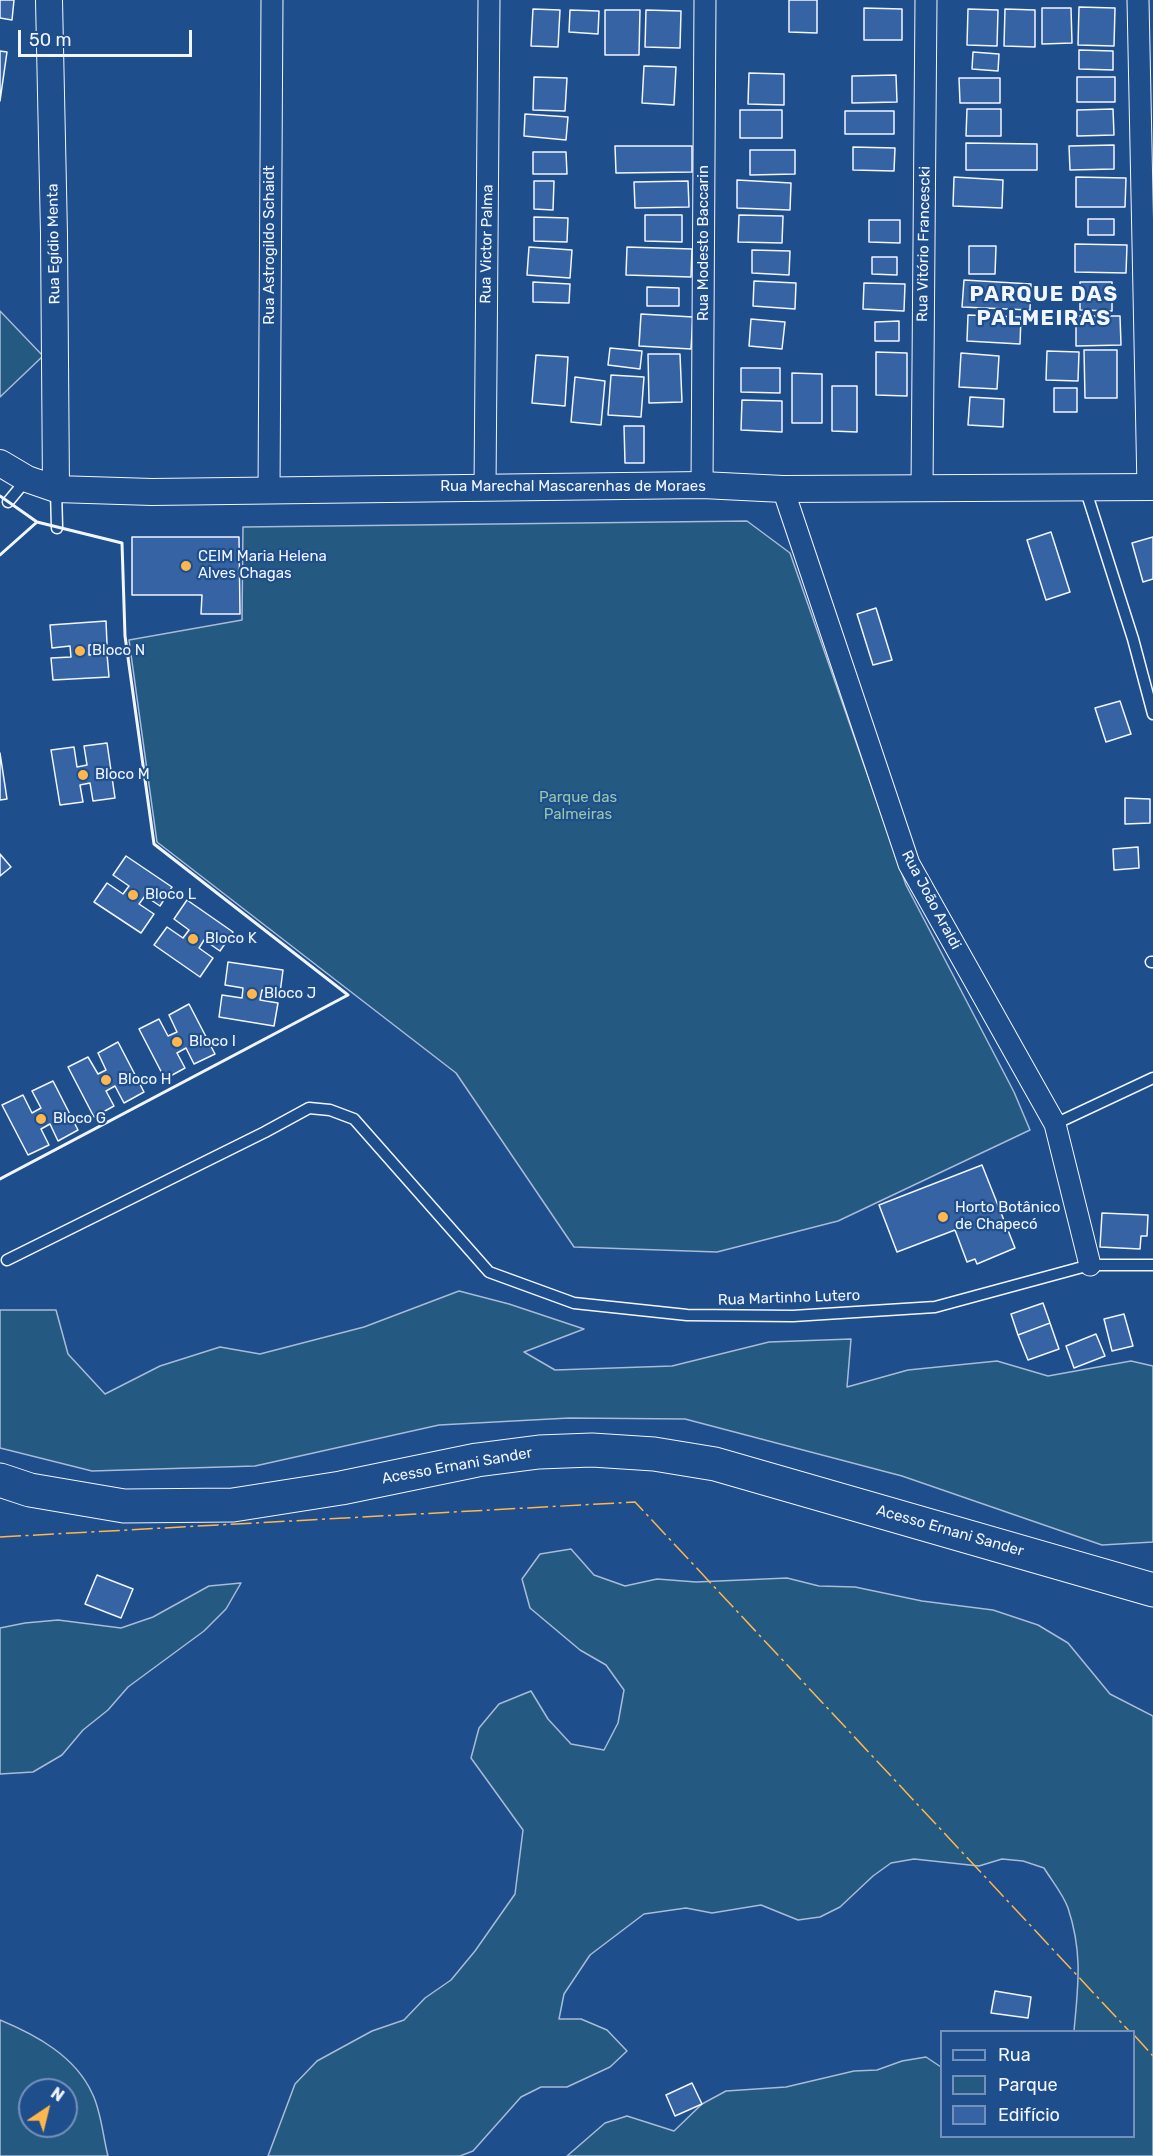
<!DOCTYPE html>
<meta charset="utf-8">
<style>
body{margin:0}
#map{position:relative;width:1153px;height:2156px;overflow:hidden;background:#1f4e8c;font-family:Rubik,sans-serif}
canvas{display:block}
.legend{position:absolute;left:940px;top:2030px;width:195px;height:108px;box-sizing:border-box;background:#1f4e8c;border:2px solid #7391ba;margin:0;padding:8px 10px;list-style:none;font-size:18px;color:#f2f6ff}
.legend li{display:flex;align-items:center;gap:12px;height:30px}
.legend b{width:30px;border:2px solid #7391ba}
.north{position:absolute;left:18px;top:2078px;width:60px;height:60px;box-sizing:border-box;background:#1f4e8c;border:2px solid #7391ba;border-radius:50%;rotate:35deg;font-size:16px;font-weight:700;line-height:24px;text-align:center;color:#f2f6ff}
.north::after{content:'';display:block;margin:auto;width:21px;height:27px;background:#ffb74d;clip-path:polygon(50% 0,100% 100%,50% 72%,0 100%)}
.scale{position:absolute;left:18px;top:30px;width:174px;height:27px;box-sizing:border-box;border:3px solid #f2f6ff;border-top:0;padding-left:8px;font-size:18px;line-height:21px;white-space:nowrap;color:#f2f6ff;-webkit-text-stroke:4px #1f4e8c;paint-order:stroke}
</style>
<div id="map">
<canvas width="1153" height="2156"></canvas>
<ul class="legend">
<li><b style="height:8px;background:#1f4e8c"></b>Rua</li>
<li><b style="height:16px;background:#245a82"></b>Parque</li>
<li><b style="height:16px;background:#3563a3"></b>Edifício</li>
</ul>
<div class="north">N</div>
<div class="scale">50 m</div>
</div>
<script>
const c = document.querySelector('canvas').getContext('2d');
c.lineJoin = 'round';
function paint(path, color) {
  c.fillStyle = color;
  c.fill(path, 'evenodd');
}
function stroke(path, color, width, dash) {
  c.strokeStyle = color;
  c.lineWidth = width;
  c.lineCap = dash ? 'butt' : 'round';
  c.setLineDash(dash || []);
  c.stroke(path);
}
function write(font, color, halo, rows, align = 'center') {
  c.font = font + ' Rubik,sans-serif';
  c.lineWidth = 4.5;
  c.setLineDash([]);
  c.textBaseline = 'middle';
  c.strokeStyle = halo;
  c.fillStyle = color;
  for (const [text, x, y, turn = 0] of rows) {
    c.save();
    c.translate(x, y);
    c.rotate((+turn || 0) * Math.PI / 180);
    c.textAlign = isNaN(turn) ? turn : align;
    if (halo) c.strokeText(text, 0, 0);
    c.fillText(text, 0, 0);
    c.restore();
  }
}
const green = new Path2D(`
 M0 311 43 356 0 397Z
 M747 521 790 553 906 885 1014 1092 1030 1130 838 1221 717 1252 574 1247 456 1073 157 842 129 640 242 620 243 527Z
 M459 1291 509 1304 584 1329 524 1352 555 1370 672 1366 769 1342 851 1339 847 1387 908 1370 997 1361 1048 1376 1131 1361 1153 1366V1542L1102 1545 902 1476 685 1419 569 1418 439 1425 255 1466 92 1471 0 1448V1310H56L68 1354 105 1394 160 1366 220 1347 260 1354 364 1327Z
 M571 1549 594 1575 625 1586 657 1579 696 1582 787 1578 819 1586 855 1587 922 1601 993 1610 1038 1625 1068 1643 1110 1694 1153 1716V2156H567L605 2123 627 2116 674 2131 702 2104 726 2091 786 2087 854 2071 877 2070 902 2061 926 2057 941 2067 942 2136H1134V2032L1074 2031C1078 1986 1083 1953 1068 1908 1063 1894 1052 1881 1044 1868L1023 1861 1002 1859 979 1866 914 1859 891 1863 873 1876 840 1907 820 1917 798 1920 761 1905 712 1913 686 1908 644 1914 590 1955 564 1994 559 2019H581L607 2030 627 2051 610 2067 567 2087H541L521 2097 473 2151 460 2156H268L295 2084 317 2061 372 2031 404 2020 425 1998 451 1980 475 1951 515 1894 523 1830 471 1758 479 1728 499 1704 531 1691 548 1719 571 1744 604 1750 618 1723 624 1690 606 1665 580 1650 530 1608 522 1579 540 1554Z
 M241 1583 226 1609 204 1631 128 1687 108 1710 83 1730 62 1755 33 1772 0 1774V1628L25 1623 58 1620 121 1628 153 1617 209 1586Z
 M0 2020C36 2035 75 2056 92 2093 101 2110 103 2137 108 2156H0ZM30 2090H66V2126H30Z`);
paint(green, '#245a82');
stroke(green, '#a8bbd7', 1.5);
const building = new Path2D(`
 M0 0H14L12 20 0 18Z
 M789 0H817V33L789 32Z
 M1079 7 1115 8 1114 46 1078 45Z
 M864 8 902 9V40H864Z
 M1042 8H1071L1072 43 1042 44Z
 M533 9 560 10 558 47 531 46Z
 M968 9 998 10 997 46 967 45Z
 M1005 9 1035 10V47L1004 46Z
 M570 10 599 11 598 34 569 32Z
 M605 10H640L639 55H605Z
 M646 10 681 11 680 48 645 47Z
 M1079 50 1113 51V70L1079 69Z
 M0 51 7 52 0 101Z
 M973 52 999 54 998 71 972 69Z
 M644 66 676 67 674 105 642 103Z
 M749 73 784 74V105L748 104Z
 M896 75 897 102 852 103V76Z
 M534 77 567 78 565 111 533 110Z
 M1077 77H1115V102H1077Z
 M959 78H1000V103H960Z
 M967 109H1001V136H966Z
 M1113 109 1114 135 1077 136V110Z
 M740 110H782V138H740Z
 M845 111H894V134H845Z
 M525 114 568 117 566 140 524 136Z
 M966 143 1037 144V170H966Z
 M1114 145V169L1070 170 1069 146Z
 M615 146H692V172L616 173Z
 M853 147 895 148 894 171 853 170Z
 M750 150H795V174L750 175Z
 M533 152H566L567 174H533Z
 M954 177 1003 180 1002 208 953 206Z
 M1076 177 1126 178 1125 207H1076Z
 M737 180 791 183 790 210 737 208Z
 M534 181H554L553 210 534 209Z
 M688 181 689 207 635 208 634 182Z
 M645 215H682V242L645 241Z
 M739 215 783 216 782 243 738 242Z
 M534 217 568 218 567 242 534 241Z
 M1088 219H1114V235H1088Z
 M869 220H900V243L869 242Z
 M1075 244 1127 245 1126 273 1075 272Z
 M969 246H996L995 274H969Z
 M529 247 572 250 570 278 527 275Z
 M627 247 692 249 691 277 626 275Z
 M752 250 790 251 789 275 752 273Z
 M872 257H897V275L872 274Z
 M964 280 1031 284 1030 310 962 307Z
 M754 281 796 283 795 309 753 306Z
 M533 282 570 284 569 303 533 302Z
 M1080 282H1112V311L1080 310Z
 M864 283 905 284 904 311 863 309Z
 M647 287 679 288V306H647Z
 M641 314 693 317 691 349 639 346Z
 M968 315 1021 317 1020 344 967 341Z
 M1076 316H1120L1121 345 1076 346Z
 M751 319 785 322 782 349 749 346Z
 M899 321V341H875V322Z
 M610 348 642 351 640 369 608 365Z
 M1084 350H1117V398H1085Z
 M1047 351 1079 352 1078 381 1046 380Z
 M876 352 907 353V396L876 395Z
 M961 353 999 356 997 389 959 387Z
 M648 354H680L682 402 649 403Z
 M536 355 568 357 565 406 532 403Z
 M741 368H780V393L741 392Z
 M792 373 822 374V423H792Z
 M611 375 644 377 641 417 608 415Z
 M575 377 605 381 601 425 571 422Z
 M832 386H857V432L832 431Z
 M1054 388H1077V412H1054Z
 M970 397 1004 399 1003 427 968 425Z
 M742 400 782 401V432L741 430Z
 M624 426H644V463H625Z
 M1051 532 1070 592 1046 600 1027 540Z
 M132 537H239L240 614H201L202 595H132Z
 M1153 537V579L1143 582 1132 543Z
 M876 608 892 660 873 665 857 614Z
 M106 621 107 644 89 645V655L107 654 109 677 53 680 51 658 71 657 70 646 52 648 50 625Z
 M1120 701 1131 734 1106 742 1095 708Z
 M107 743 115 798 93 801 90 783 80 785 83 802 60 805 51 750 74 747 77 767 87 765 84 746Z
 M0 753 7 799 0 800Z
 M1125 798 1150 799V823L1125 824Z
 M1138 847 1139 868 1114 870 1113 849Z
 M0 854 11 867 0 876Z
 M126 856 172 887 160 906 145 896 139 904 154 914 141 933 94 902 107 883 123 894 129 886 113 875Z
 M187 900 233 932 220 951 204 940 199 948 213 958 200 977 154 945 167 927 183 938 189 930 174 919Z
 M228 962 283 970 280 993 262 990 260 1000 278 1003 274 1026 219 1017 222 995 242 998 243 988 225 985Z
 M189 1004 215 1054 194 1064 186 1048 177 1053 185 1068 165 1079 139 1029 159 1019 168 1036 177 1032 169 1015Z
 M118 1042 144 1092 124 1103 115 1086 106 1091 114 1106 94 1117 68 1067 88 1057 98 1074 106 1070 98 1053Z
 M53 1081 78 1130 58 1141 50 1124 41 1129 49 1145 28 1155 2 1105 23 1095 32 1113 41 1108 32 1091Z
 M982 1165 1015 1248 977 1264 975 1259 967 1262 955 1230 897 1252 879 1205Z
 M1102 1213 1148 1215 1147 1236H1141L1140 1249 1100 1247Z
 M1043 1303 1050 1323 1018 1335 1011 1314Z
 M1124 1314 1133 1346 1112 1351 1104 1319Z
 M1050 1323 1059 1349 1028 1360 1018 1335Z
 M1096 1334 1105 1356 1074 1368 1066 1346Z
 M97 1575 133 1589 121 1618 85 1604Z
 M995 1991 1031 1997 1028 2018 991 2013Z
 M692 2083 702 2104 675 2116 666 2095Z`);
paint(building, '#3563a3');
stroke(building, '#f2f6ff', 1.5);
const service = new Path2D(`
 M1085 488 1133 639 1153 714
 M56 489 57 528
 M8 502 27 479
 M1151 962H1153
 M1055 1124 1153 1078
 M7 1260 265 1132 309 1108 330 1110 354 1119 489 1272 574 1303 687 1315 793 1316 935 1307 1090 1265H1153`);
const minor = new Path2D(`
 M1138 0 1148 488
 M702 485 705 0
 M922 487 926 0
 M485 488 489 0
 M783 489 909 864 1055 1124 1090 1265
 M269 491 272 0`);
const tertiary = new Path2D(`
 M49 0 54 234 56 489
 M0 463 27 479 56 489 152 492 702 485 783 489 1153 487`);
const trunk = new Path2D(`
 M0 1480 30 1490 124 1506 233 1505 341 1488 477 1460 539 1452 592 1450 654 1454 715 1464 1153 1590`);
stroke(service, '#f2f6ff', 13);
stroke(minor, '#f2f6ff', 23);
stroke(tertiary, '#f2f6ff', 28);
stroke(trunk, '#f2f6ff', 35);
stroke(service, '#1f4e8c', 10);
stroke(minor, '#1f4e8c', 21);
stroke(tertiary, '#1f4e8c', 26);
stroke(trunk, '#1f4e8c', 33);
stroke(new Path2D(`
 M0 496 37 522 36 523
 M0 555 37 522 122 543 125 636 154 844 348 995 0 1179`), '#f2f6ff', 3);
stroke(new Path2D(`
 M0 1537 635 1502 1130 2032
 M1134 2035 1153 2056`), '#ffb74d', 1.5, [21, 4.5, 3, 4.5]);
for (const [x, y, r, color] of [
 [186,566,6,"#ffb74d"],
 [80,651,6,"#ffb74d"],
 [83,775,6,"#ffb74d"],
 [133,895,6,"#ffb74d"],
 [193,939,6,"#ffb74d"],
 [252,994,6,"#ffb74d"],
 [177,1042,6,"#ffb74d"],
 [106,1080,6,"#ffb74d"],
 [41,1119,6,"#ffb74d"],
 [943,1217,6,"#ffb74d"]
]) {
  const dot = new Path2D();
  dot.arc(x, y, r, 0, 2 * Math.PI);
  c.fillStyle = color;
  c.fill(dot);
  stroke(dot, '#1f4e8c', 2);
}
write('15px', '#f2f6ff', '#1f4e8c', [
 ["Rua Modesto Baccarin",704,243,-90],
 ["Rua Egídio Menta",54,244,-91],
 ["Rua Victor Palma",487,244,-89],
 ["Rua Vitório Francescki",924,244,-89],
 ["Rua Astrogildo Schaidt",270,245,-90],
 ["Rua Marechal Mascarenhas de Moraes",573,487],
 ["Rua João Araldi",931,900,62],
 ["Rua Martinho Lutero",789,1298,-2],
 ["Acesso Ernani Sander",457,1466,-10],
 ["Acesso Ernani Sander",950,1531,16]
]);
write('15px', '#f2f6ff', '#1f4e8c', [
 ["CEIM Maria Helena",198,557],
 ["Alves Chagas",198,574],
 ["Bloco N",92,651],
 ["Bloco M",95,775],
 ["Bloco L",145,895],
 ["Bloco K",205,939],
 ["Bloco J",264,994],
 ["Bloco I",189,1042],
 ["Bloco H",118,1080],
 ["Bloco G",53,1119],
 ["Horto Botânico",955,1208],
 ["de Chapecó",955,1225]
], 'left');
write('15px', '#97c8a6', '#1f4e8c', [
 ["Parque das",578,798],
 ["Palmeiras",578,815]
]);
c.letterSpacing = '1.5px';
write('bold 21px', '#f2f6ff', '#1f4e8c', [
 ["PARQUE DAS",1044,295],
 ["PALMEIRAS",1044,319]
]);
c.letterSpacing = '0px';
</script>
